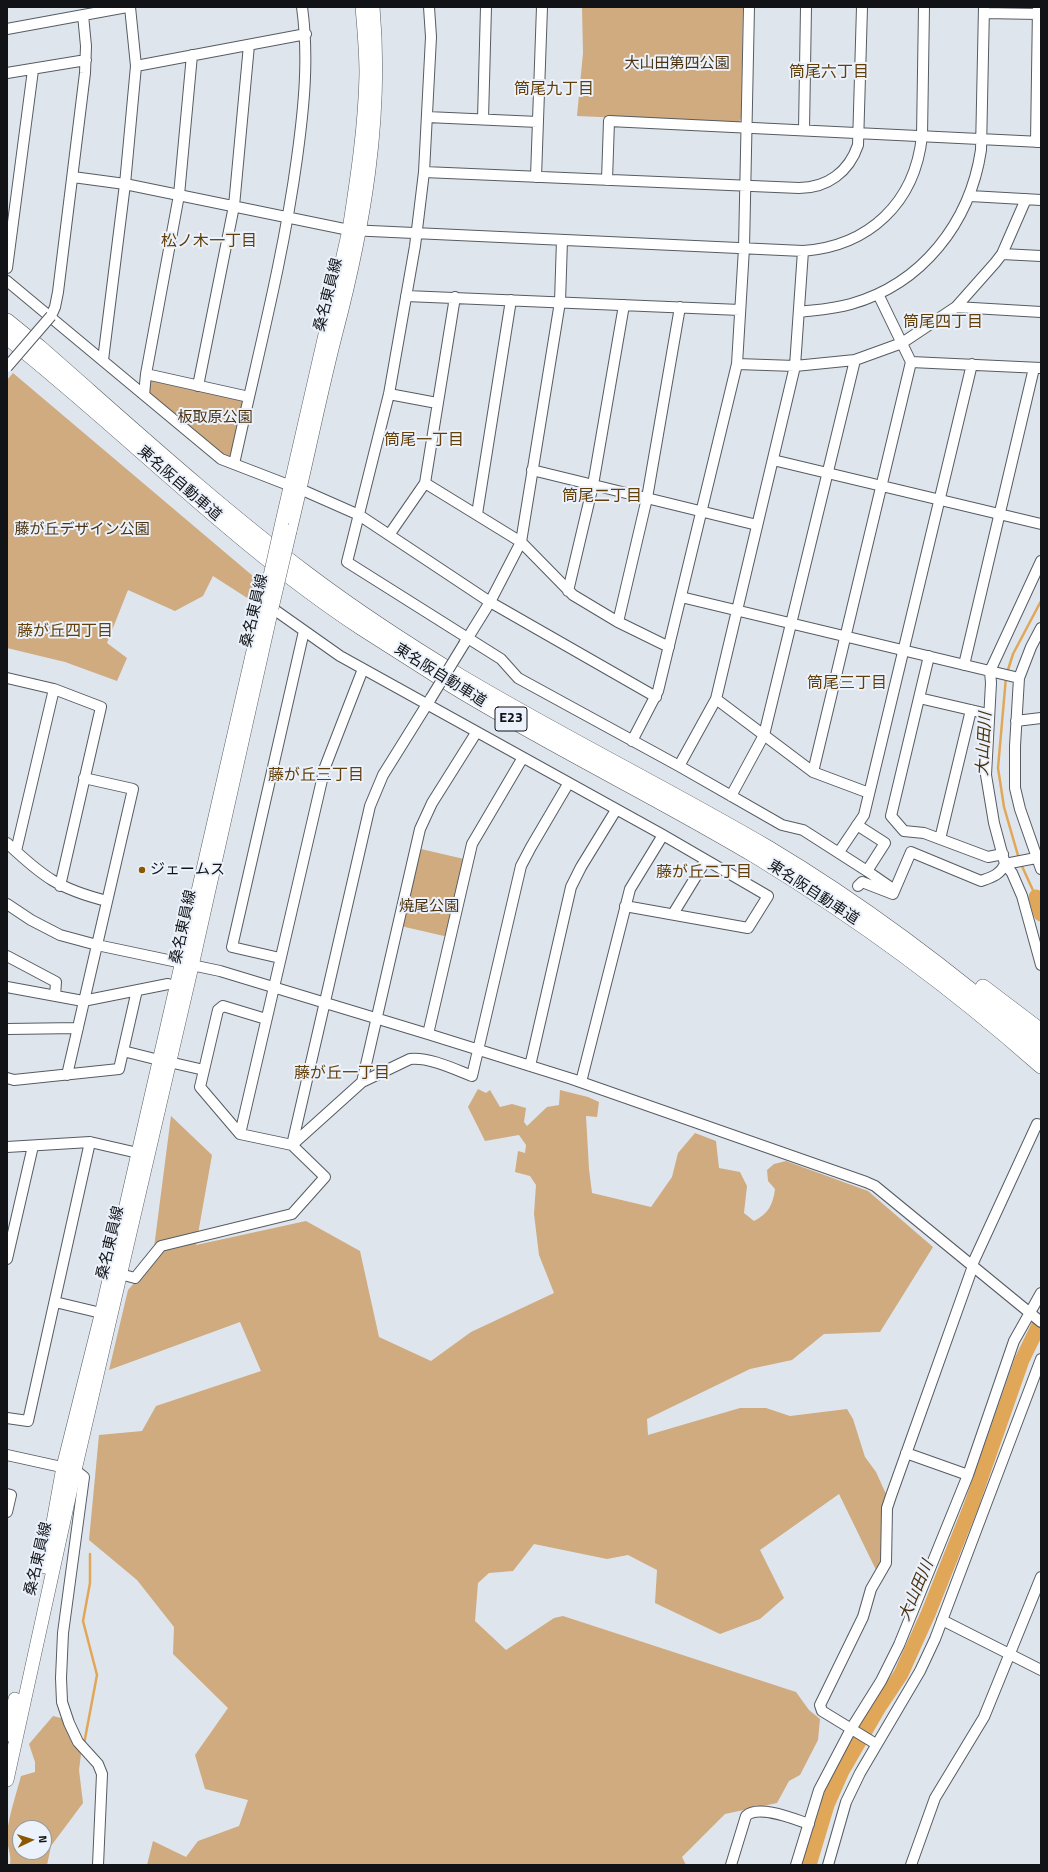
<!DOCTYPE html>
<meta charset="utf-8">
<style>
body{margin:0}
#map{position:relative;width:1048px;height:1872px;overflow:hidden;background:#dee5ed;font-family:"Titillium Web",sans-serif}
canvas{display:block}
.frame{position:absolute;inset:0;border:8px solid #111316;pointer-events:none}
.north{position:absolute;left:12px;top:1820px;width:40px;height:40px;box-sizing:border-box;background:#ecf2fb;border:1px solid #94999f;border-radius:50%;rotate:86deg;font-size:11px;font-weight:700;line-height:16px;text-align:center;color:#111316}
.north::after{content:'';display:block;margin:auto;width:14px;height:18px;background:#895800;clip-path:polygon(50% 0,100% 100%,50% 72%,0 100%)}
</style>
<div id="map">
<canvas width="1048" height="1872"></canvas>
<div class="frame"></div>
<div class="north">N</div>
</div>
<script>
const c = document.querySelector('canvas').getContext('2d');
c.lineJoin = 'round';
function paint(path, color) {
  c.fillStyle = color;
  c.fill(path, 'evenodd');
}
function stroke(path, color, width, dash) {
  c.strokeStyle = color;
  c.lineWidth = width;
  c.lineCap = dash ? 'butt' : 'round';
  c.setLineDash(dash || []);
  c.stroke(path);
}
function write(font, color, halo, rows, align = 'center') {
  c.font = font + ' "Titillium Web","Noto Sans JP",sans-serif';
  c.lineWidth = 4;
  c.setLineDash([]);
  c.textBaseline = 'middle';
  c.strokeStyle = halo;
  c.fillStyle = color;
  for (const [text, x, y, turn = 0] of rows) {
    c.save();
    c.translate(x, y);
    c.rotate((+turn || 0) * Math.PI / 180);
    c.textAlign = isNaN(turn) ? turn : align;
    if (halo) c.strokeText(text, 0, 0);
    c.fillText(text, 0, 0);
    c.restore();
  }
}
paint(new Path2D(`
 M582 7H743L741 119 738 123 577 116 583 53Z
 M988 7H1034L1032 10H992Z
 M13 373 260 582 255 603 213 576 203 596 175 611 128 590 107 643 127 658 117 681 65 662 7 648V380Z
 M152 379 241 399 244 403 231 458H226L148 394 149 381Z
 M421 849 464 859 447 935 444 936 405 927 401 924 418 851Z
 M478 1089 486 1093 490 1090 500 1107 512 1104 526 1108 524 1122 527 1126 547 1107 559 1105 560 1090 588 1097 599 1102 597 1117 586 1116 589 1169 592 1193 651 1207 672 1177 678 1153 695 1133 716 1141 719 1168 740 1172 747 1186 744 1213 754 1221C768 1214 773 1205 775 1189L768 1181 767 1170 774 1164 786 1161 868 1191 933 1247 880 1332 824 1334 792 1360 750 1369 647 1419 648 1435 740 1408H766L790 1416 847 1409 853 1419 865 1457 876 1472 886 1494 884 1506 883 1563 877 1572 839 1494 760 1550 784 1598 760 1619 720 1634 655 1603 657 1570 628 1555 607 1559 534 1544 513 1571 489 1573 478 1583 475 1621 506 1650 554 1618 563 1616 796 1692 809 1710 820 1719 818 1740 800 1775 789 1781 777 1803 725 1814 682 1857 686 1865H147L153 1841 186 1857 198 1841 239 1826 248 1800 205 1789 195 1755 228 1708 173 1654 174 1627 137 1580 89 1540 99 1435 142 1431 156 1406 261 1371 240 1322 109 1370 128 1290 152 1263 171 1116 212 1155 196 1245 306 1221 360 1251 379 1337 431 1361 471 1332 554 1293 539 1255 534 1214 536 1185 530 1176 515 1172 518 1151 525 1153 526 1145 519 1135 485 1141 468 1107Z
 M53 1716 65 1719 81 1754 79 1770 83 1803 51 1846 47 1865H10C12 1854 6 1845 7 1834 9 1815 16 1795 21 1776L35 1772V1762L29 1744ZM20 1828H44V1852H20Z`), '#cfab7f');
stroke(new Path2D(`
 M1007 673 1013 654 1041 601
 M1006 677 998 768 1004 807 1019 859
 M1021 864 1036 897
 M84 1744 97 1675 83 1621 90 1583V1554`), '#e1a759', 2.5);
stroke(new Path2D(`
 M1036 897 1041 914
 M809 1865 827 1805 842 1771 879 1707 901 1674 928 1614 971 1506 1022 1360 1041 1321`), '#e1a759', 15);
const minor = new Path2D(`
 M429 7 431 37 424 172 415 246 389 394 347 562 501 659 518 678 679 766 782 825 803 830 867 871 885 843 857 825
 M984 13 1038 14
 M7 29 127 7
 M136 66 306 34
 M7 73 86 60
 M427 117 538 122
 M483 119 486 7
 M804 130 806 7
 M1036 142 1038 7
 M424 172 799 188C827 188 849 172 858 145L862 7
 M73 177 125 184 349 230 803 251C869 246 915 203 922 136L924 7
 M536 177 542 7
 M607 180 609 121 1041 142
 M970 196 1041 200
 M1002 254 1041 256
 M7 268 33 70
 M7 281 221 459 291 486
 M878 294 911 362 1041 368
 M406 296 740 310
 M956 307 1041 312
 M799 312C816 310 834 309 851 304 922 284 970 223 981 150L984 7
 M51 316 55 307 58 292 85 73 86 46 83 15
 M103 360 125 184 136 66 130 7
 M737 364 795 366 855 360 902 343 956 307 995 263 1002 254 1026 199
 M146 374 249 397
 M198 386 234 206 249 45
 M389 394 437 403
 M144 395 146 374 179 195 192 55
 M773 460 1041 524
 M234 464C256 362 283 261 297 158 304 107 309 58 302 7
 M532 470 757 525
 M425 483 521 542 573 595 618 622 669 647
 M300 489 359 515 490 602 656 697
 M477 514 511 300
 M389 535 425 483 455 297
 M1041 561 990 671 991 683 986 775 994 823 1005 864 1012 873 1022 896 1041 965
 M568 591 593 485 624 305
 M681 597 1019 678
 M272 608 340 656 663 835 768 896 748 928 625 906
 M618 622 647 498 680 307
 M1041 628 1031 647 1019 678 1015 746V788L1020 809 1041 869
 M464 644 490 602 521 542 560 302 562 240
 M929 656 891 816 904 831 924 833 988 857 1003 854
 M964 665 1034 368
 M7 678 54 689 101 707 60 886
 M919 698 988 714
 M716 699 813 772 869 793
 M1016 721 1041 718
 M632 741 658 691 737 364 744 248 749 7
 M679 766 716 699 795 366 803 251
 M813 772 911 362
 M731 796 764 735 855 360
 M940 839 971 710
 M7 843C43 877 59 889 107 901
 M16 851 54 689
 M839 852 864 815 972 364
 M867 871 893 889
 M858 886 862 882 893 894 911 852 981 881C992 877 1000 875 1005 864L1036 858
 M7 904 31 920 60 935 97 945 220 971 428 1034 572 1079 866 1182 875 1186 1041 1322
 M673 914 706 860
 M7 956 56 982 55 996
 M280 958 232 947 304 631
 M7 987 83 1001 168 984
 M7 1029 78 1028
 M428 1034 472 844 522 759
 M123 1051 159 1060
 M169 1062 204 1070 200 1087 240 1134 292 1145 362 1082 410 1059C430 1057 454 1069 472 1076L521 866 531 847 568 784
 M530 1066 571 887 581 867 616 810
 M204 1070 218 1010 223 1006 266 1019
 M67 1075 133 789 84 778
 M7 1078 14 1080 119 1069 137 990
 M362 1082 420 829 432 803 476 733
 M581 1082 630 889 663 835
 M240 1134 325 767 363 669
 M7 1147 90 1142 138 1153
 M7 1259 33 1146
 M972 1265 1037 1124 1041 1125
 M120 1274 135 1278 161 1246 292 1214 325 1177 292 1145 370 806 383 775 431 698
 M55 1302 101 1313
 M7 1418 28 1421 90 1142
 M906 1453 968 1475
 M7 1455 75 1470 84 1477 63 1633 61 1678 62 1702 69 1723 78 1742 98 1764 102 1774 98 1865
 M7 1494 11 1495 7 1512
 M942 1620 1041 1670
 M876 1744 822 1711 820 1705 863 1617 871 1589 886 1563 887 1508 891 1496 973 1266
 M731 1865 746 1816C758 1804 794 1819 809 1824
 M796 1865 819 1790 851 1729 881 1681 899 1645 968 1475 1014 1341 1041 1293
 M828 1865 846 1802 860 1773 920 1671 935 1639 1041 1359
 M911 1865 935 1798 984 1717 1041 1577`);
const major = new Path2D(`
 M282 522 349 230C357 178 365 127 366 74 366 52 364 29 362 7
 M290 531C306 466 319 399 336 333 364 226 383 118 373 7
 M45 1567 63 1467 100 1319 264 603
 M7 1735 15 1699
 M7 1780 75 1470 192 966 272 608`);
const highway = new Path2D(`
 M7 321 39 347C127 424 214 504 307 574 356 611 408 645 461 677 562 737 667 789 768 848 865 906 956 975 1041 1049
 M7 337C127 432 234 544 362 628 392 647 423 667 453 686 553 747 659 798 759 858 859 919 953 988 1041 1066
 M983 987 1041 1031`);
stroke(minor, '#565c63', 12);
stroke(major, '#565c63', 14);
stroke(highway, '#565c63', 16);
stroke(minor, '#fff', 10);
stroke(major, '#fff', 13);
stroke(highway, '#fff', 15);
const minorBridge = new Path2D(`
 M7 367 51 316
 M431 698 464 644`);
const majorBridge = new Path2D(`
 M264 603 282 522
 M272 608 290 531`);
stroke(minorBridge, '#565c63', 12, []);
stroke(majorBridge, '#565c63', 14, []);
stroke(minorBridge, '#fff', 10);
stroke(majorBridge, '#fff', 13);
for (const [x, y, r, color] of [
 [142,870,4,"#895800"]
]) {
  const dot = new Path2D();
  dot.arc(x, y, r, 0, 2 * Math.PI);
  c.fillStyle = color;
  c.fill(dot);
  stroke(dot, '#ecf2fb', 1.5);
}
for (const [x, y, w] of [
 [511,719,32]
]) {
  const box = new Path2D();
  box.roundRect(x - w / 2, y - 12, w, 24, 3);
  c.fillStyle = '#ecf2fb';
  c.fill(box);
  stroke(box, '#111316', 1);
}
write('bold 14px', '#111316', null, [
 ["E23",511,719]
]);
write('15px', '#4b3311', '#ecf2fb', [
 ["大山田第四公園",677,64],
 ["板取原公園",215,418],
 ["藤が丘デザイン公園",82,530],
 ["焼尾公園",429,907]
]);
write('15px', '#111316', '#ecf2fb', [
 ["桑名東員線",329,295,-76],
 ["東名阪自動車道",179,484,41],
 ["桑名東員線",255,611,-77],
 ["東名阪自動車道",440,676,32],
 ["東名阪自動車道",813,893,33],
 ["桑名東員線",184,927,-78],
 ["桑名東員線",111,1243,-77],
 ["桑名東員線",39,1559,-77]
]);
write('15px', '#111316', '#ecf2fb', [
 ["ジェームス",150,870]
], 'left');
write('16px', '#623f09', '#ecf2fb', [
 ["筒尾六丁目",829,73],
 ["筒尾九丁目",554,90],
 ["松ノ木一丁目",209,242],
 ["筒尾四丁目",943,323],
 ["筒尾一丁目",424,441],
 ["筒尾二丁目",602,497],
 ["藤が丘四丁目",65,632],
 ["筒尾三丁目",847,684],
 ["藤が丘三丁目",316,776],
 ["藤が丘二丁目",704,873],
 ["藤が丘一丁目",342,1074]
]);
write('italic 16px', '#4a3211', '#ecf2fb', [
 ["大山田川",985,744,-87],
 ["大山田川",917,1591,-67]
]);
</script>
